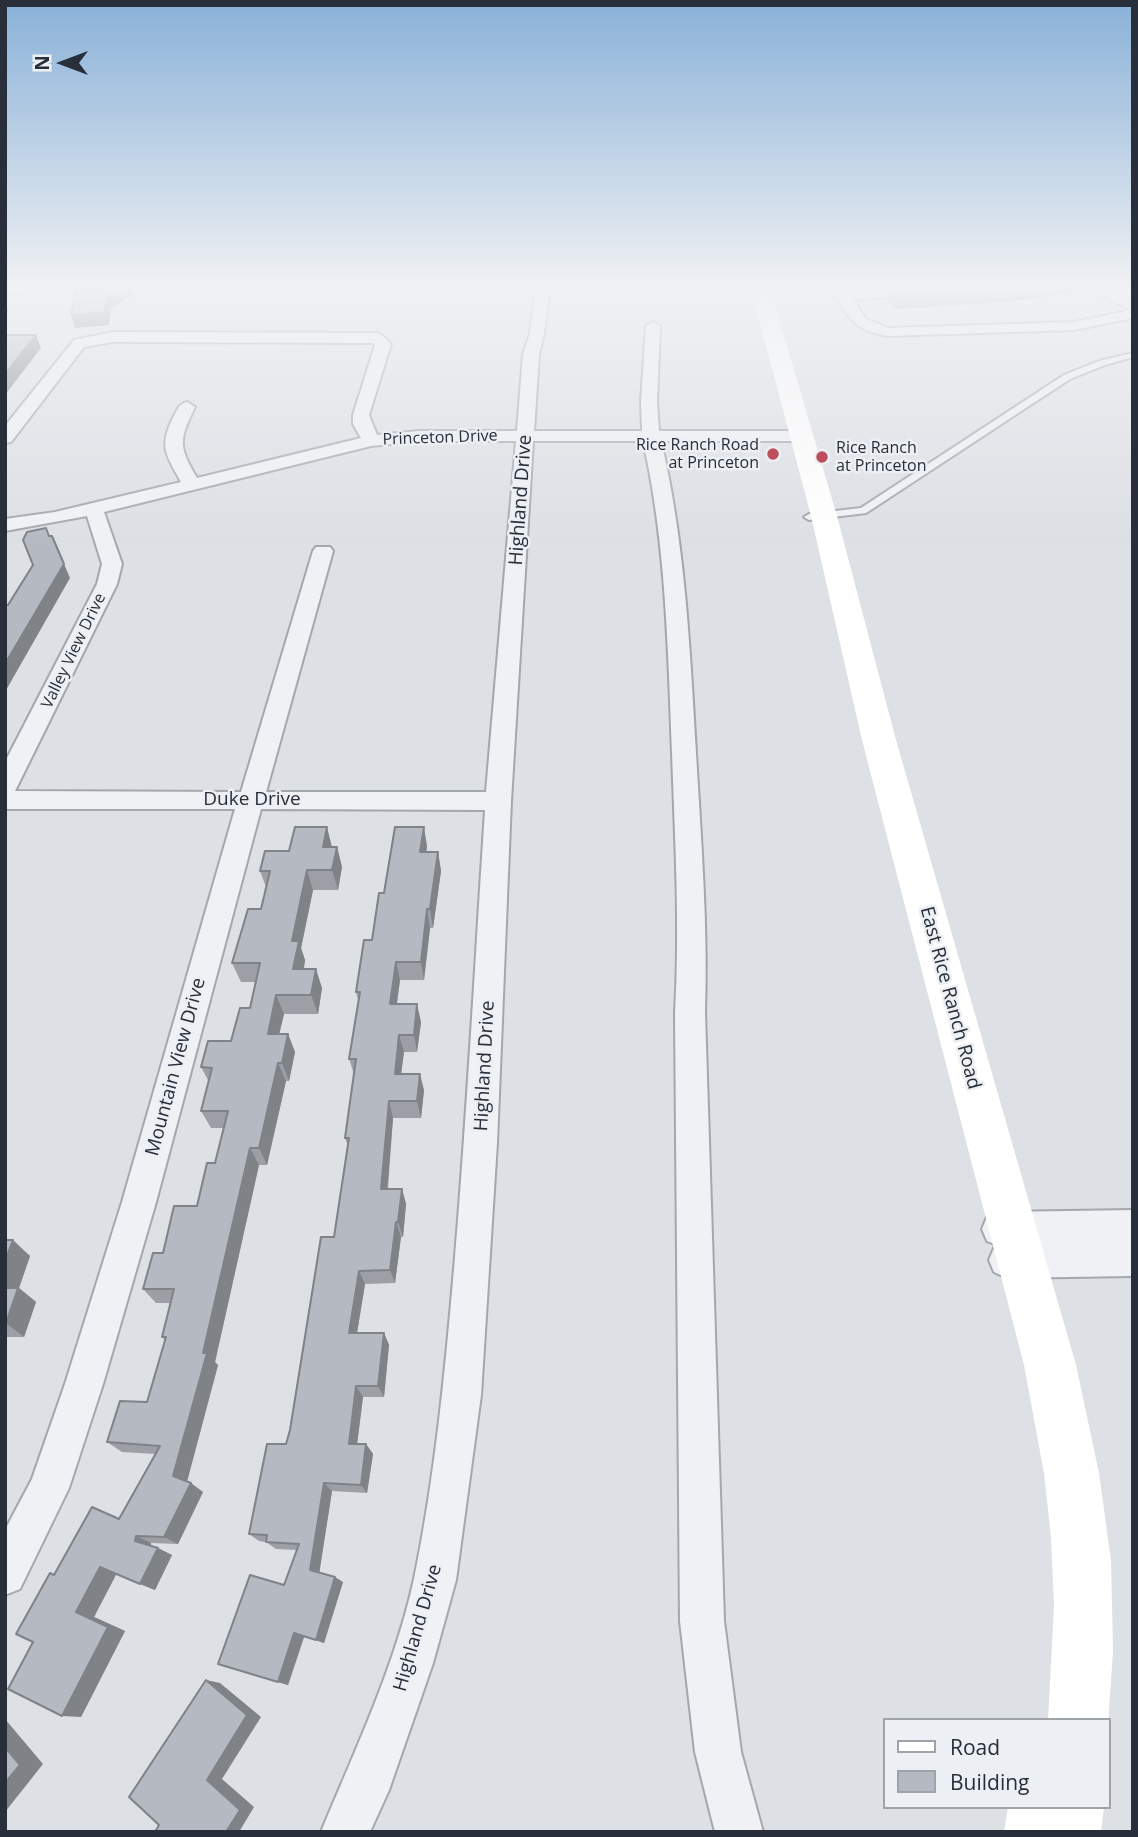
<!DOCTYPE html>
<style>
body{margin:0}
#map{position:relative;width:1138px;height:1837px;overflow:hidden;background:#dde0e5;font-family:"Open Sans",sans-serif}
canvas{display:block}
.frame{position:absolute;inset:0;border:7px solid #282e3a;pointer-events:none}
.legend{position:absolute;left:883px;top:1718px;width:228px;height:91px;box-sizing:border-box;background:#eceff3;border:2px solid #9ea2a9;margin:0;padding:9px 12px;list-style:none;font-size:21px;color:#282e3a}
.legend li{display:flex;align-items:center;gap:14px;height:35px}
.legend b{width:35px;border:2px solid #9ea2a9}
.north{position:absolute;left:28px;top:28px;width:70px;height:70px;-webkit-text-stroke:5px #eceff3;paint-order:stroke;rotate:270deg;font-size:19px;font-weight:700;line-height:28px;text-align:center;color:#282e3a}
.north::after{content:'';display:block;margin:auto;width:24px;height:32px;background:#282e3a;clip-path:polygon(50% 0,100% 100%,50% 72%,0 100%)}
</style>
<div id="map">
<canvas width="1138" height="1837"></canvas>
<div class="frame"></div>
<ul class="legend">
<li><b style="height:9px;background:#fff"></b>Road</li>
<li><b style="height:19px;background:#b5b9c1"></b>Building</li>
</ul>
<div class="north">N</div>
</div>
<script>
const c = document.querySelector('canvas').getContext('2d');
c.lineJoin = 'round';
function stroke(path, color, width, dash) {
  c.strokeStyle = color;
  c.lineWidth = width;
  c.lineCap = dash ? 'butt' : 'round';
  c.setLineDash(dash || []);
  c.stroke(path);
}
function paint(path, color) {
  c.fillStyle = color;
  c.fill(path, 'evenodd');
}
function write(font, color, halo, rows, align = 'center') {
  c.font = font + ' "Open Sans",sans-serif';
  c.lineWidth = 5;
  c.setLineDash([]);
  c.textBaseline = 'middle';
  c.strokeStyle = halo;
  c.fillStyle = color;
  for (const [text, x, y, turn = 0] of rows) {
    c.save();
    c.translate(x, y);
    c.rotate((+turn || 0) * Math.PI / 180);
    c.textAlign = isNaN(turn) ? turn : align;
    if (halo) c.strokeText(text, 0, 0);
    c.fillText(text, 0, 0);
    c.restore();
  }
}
const service = new Path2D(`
 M1133 353V357L1105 365 1070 379 866 513 809 520 804 517 809 514 861 508 1064 375 1099 361Z`);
const minor = new Path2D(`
 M18 285H42L40 288 5 296V288Z
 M536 285H550L544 333 539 355 534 431H642L641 402 646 326 653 322 660 326 657 402 659 431H801L810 436 801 441H661C685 542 690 649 696 753 701 840 708 926 705 1013L724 1621 741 1752 763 1832H715L695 1752 680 1621 675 1013C680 926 675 840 672 753 668 650 666 542 643 441H533L511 801 497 1143 481 1395 456 1580 433 1663 389 1790 370 1832H321C355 1750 395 1666 414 1579 435 1477 445 1373 454 1269 467 1116 475 963 485 810L261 809 156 1202 103 1384 69 1488 20 1589 5 1595V1530L32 1479 65 1384 122 1202 235 809H5V762L97 584 102 564 87 516 5 531V519L55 512 181 482C167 456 158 447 173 418 177 411 178 404 187 402L195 407C179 440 178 446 197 478L361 438 353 424V415L375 345 373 343 112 342 84 347 11 442 5 443V426L74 340 112 332 377 333 382 335 391 344 369 415 377 435 419 431H517L523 355 530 333ZM419 441H516L486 792H266L333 551 330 547H316L313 551 241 792 15 791 117 584 122 564 104 512 371 446Z
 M830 285H844L848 292 937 285H989L982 289 853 300 866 319 888 328 1074 322 1131 310 1080 285H1098L1133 301V318L1074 330 888 336C851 330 847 315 830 285Z
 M1133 1210V1276L1007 1278 994 1272 989 1260 994 1248 999 1246 987 1241 982 1229 987 1217 999 1212Z`);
stroke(service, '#a3a7ae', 4);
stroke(minor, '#a3a7ae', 4);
paint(service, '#eff1f4');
paint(minor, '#eff1f4');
paint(new Path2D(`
 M750 285H769L837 516 896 740 1076 1365 1099 1473 1111 1561 1113 1652 1108 1725V1720H1048L1054 1606 1051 1538 1044 1473 1024 1365 862 740 811 516Z
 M1008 1807H1104L1101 1832H1004Z`), '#fff');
paint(new Path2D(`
 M870 285H1072L1069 293 1008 302 897 309 886 300 889 286 873 287Z
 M427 846 426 852H438L441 871 433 928H430L424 980H400L397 1004 421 1022 417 1052H404L401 1074 424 1090 421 1118H393L388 1189H402L406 1204 403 1237H401L395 1283 365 1284 357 1333H384L389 1345 384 1397H363L357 1444H366L373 1454 367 1493 332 1491 319 1572 343 1582 324 1643 304 1637 288 1685 278 1682 284 1585 297 1550 276 1549 266 1542 259 1541 249 1534 286 1444 290 1430 334 1237 348 1146 345 1138 354 1074 349 1059 358 1000 356 992 372 940 384 893Z
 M337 847 342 867 338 890H313L301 948 305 960 304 969 322 988 318 1014H284L279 1034H288L295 1052 289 1081H286L267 1165H259L215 1362 218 1365 187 1482 203 1492 178 1544 151 1543V1546L172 1555 155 1590 116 1574 94 1617 125 1631 81 1717 33 1642 54 1574 119 1519 156 1454 122 1452 107 1442 147 1402 165 1340 162 1337 171 1303H156L143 1289 163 1253 197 1206 215 1163 223 1128H211L201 1111 209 1082 201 1067 231 1041 250 1008 256 982H241L232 963 261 909 266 887 260 871 289 851Z
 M5 1240 30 1256 19 1288 36 1302 24 1337H5Z`), '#9c9fa6');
paint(new Path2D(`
 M127 285H131L134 295 111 308 109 325 75 328 71 315Z
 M1013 285H1072L1069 293 1008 302Z
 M5 301 9 311 5 315Z
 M36 335 41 348 5 395V374Z
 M52 536 70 578 5 692V664Z
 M327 827 332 847H323Z
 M424 827 427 846 424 871 420 852Z
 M337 847 342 867 338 890 332 870Z
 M438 852 441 871 433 928 430 909Z
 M307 870 313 890 301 948 305 960 300 988 293 969 292 941Z
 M427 909 430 928 424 980 421 962Z
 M396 962 400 980 394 1022 390 1004Z
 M316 969 322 988 318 1014 311 995Z
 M276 995 284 1014 275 1052 268 1034Z
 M417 1004 421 1022 417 1052 414 1035Z
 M288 1034 295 1052 289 1081 282 1063Z
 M399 1035 404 1052 399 1090 395 1074Z
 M278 1063 286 1081 267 1165 259 1148Z
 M420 1074 424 1090 421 1118 417 1101Z
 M389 1101 393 1118 386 1204 381 1189Z
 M250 1148 259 1165 215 1362 218 1365 186 1485 173 1476 203 1353Z
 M402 1189 406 1204 403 1237 398 1222Z
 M396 1222 401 1237 395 1283 390 1270Z
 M13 1240 30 1256 19 1288 36 1302 24 1337 6 1323 5 1261Z
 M359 1271 365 1284 355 1345 349 1333Z
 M384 1333 389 1345 384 1397 378 1386Z
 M356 1386 363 1397 356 1453 349 1444Z
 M366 1444 373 1454 367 1493 361 1485Z
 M191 1483 203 1492 178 1544 164 1537Z
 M324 1483 332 1491 319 1575 310 1570Z
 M136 1536 151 1543 150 1548 135 1541Z
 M158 1548 172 1555 155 1590 140 1584Z
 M100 1567 117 1573 94 1617 125 1631 81 1717 62 1716 76 1612Z
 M335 1577 343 1582 324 1643 316 1640Z
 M294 1633 304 1637 288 1685 278 1682Z
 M206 1680 220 1683 261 1717 222 1779 254 1807 239 1832H226L207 1780Z
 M5 1719 43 1764 5 1812Z`), '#7f8287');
const building = new Path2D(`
 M77 285H127L107 295 105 312 71 315Z
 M5 335H36L5 374Z
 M46 528 49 536H52L64 564 5 664V605H8L33 565 23 540 27 532Z
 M295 827H327L323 847H337L332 870H307L292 941H299L293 969H316L311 995H276L268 1034H288L282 1063H278L259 1148H250L203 1353H207L173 1476 191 1483 164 1537 136 1536 135 1541 158 1548 140 1584 100 1567 76 1612 108 1627 62 1716 8 1689 33 1642 16 1634 50 1573 54 1575 92 1507 119 1519 160 1446 107 1442 120 1401 147 1402 166 1337H162L174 1289H143L153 1253H163L174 1206H197L207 1163H215L228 1111H201L212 1068 201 1067 208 1041H231L240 1008H250L260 963H232L248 909H261L270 871H260L265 851H289Z
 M395 827H424L420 852H438L430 909H427L421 962H396L390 1004H417L414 1035H399L395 1074H420L417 1101H389L381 1189H402L398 1222H396L390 1270 359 1271 349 1333H384L378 1386H356L349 1444H366L361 1485 324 1483 310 1570 335 1577 316 1640 294 1633 278 1682 218 1664 250 1575 284 1585 299 1544 266 1542 267 1535 249 1534 267 1444H286L290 1430 321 1237H334L349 1138H345L356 1059H349L360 992H356L364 940H372L379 893H384Z
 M5 1240H13L5 1261Z
 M5 1288H18L6 1323H5Z
 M206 1680 247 1715 207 1780 240 1810 226 1832H155L159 1825 129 1797Z
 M5 1747 20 1765 5 1783Z`);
paint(building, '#b5b9c1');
stroke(building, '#7f8287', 2);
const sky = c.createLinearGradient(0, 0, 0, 542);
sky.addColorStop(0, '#89b1d8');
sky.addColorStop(0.53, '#f0f1f3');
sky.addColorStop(1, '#f0f1f300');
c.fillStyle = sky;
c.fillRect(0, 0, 1138, 542);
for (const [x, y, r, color] of [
 [773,454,7,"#bd4f5d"],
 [822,457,7,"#bd4f5d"]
]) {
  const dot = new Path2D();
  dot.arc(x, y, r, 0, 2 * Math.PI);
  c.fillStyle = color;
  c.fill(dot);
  stroke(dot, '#eceff3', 2.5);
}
write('16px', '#282e3a', '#eceff3', [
 ["Princeton Drive",440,438,-2],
 ["Valley View Drive",74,651,-64]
]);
write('16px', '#282e3a', '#eceff3', [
 ["Rice Ranch Road",759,445],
 ["at Princeton",759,463],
 ["Rice Ranch",836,448,"left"],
 ["at Princeton",836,466,"left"]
], 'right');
write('19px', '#282e3a', '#eceff3', [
 ["Highland Drive",521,500,-86],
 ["Duke Drive",252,800],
 ["East Rice Ranch Road",950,998,75],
 ["Highland Drive",485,1066,-87],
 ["Mountain View Drive",176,1067,-75],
 ["Highland Drive",418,1628,-74]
]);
</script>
